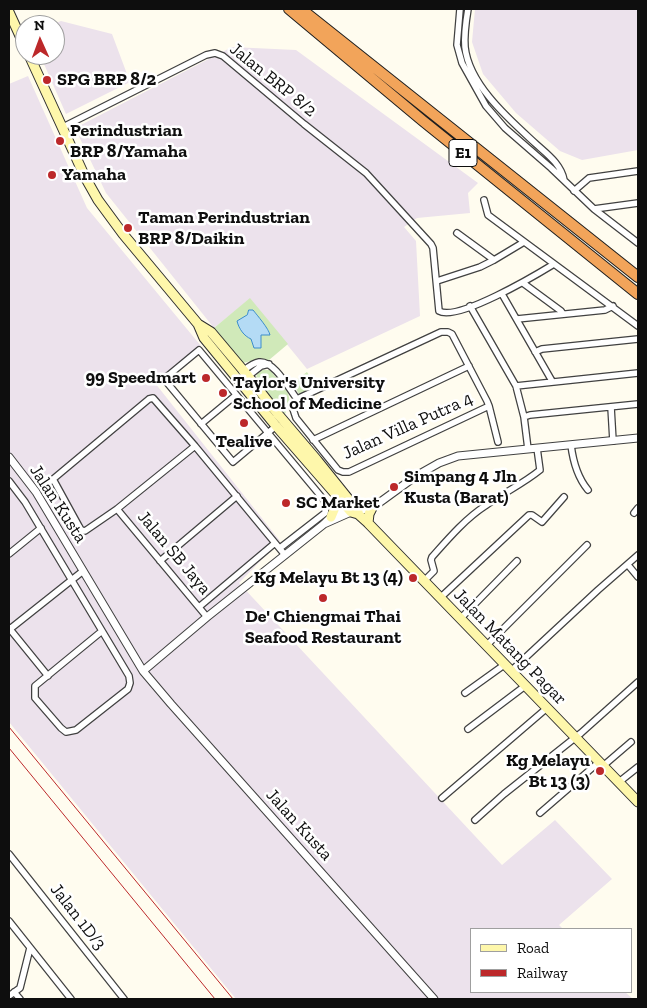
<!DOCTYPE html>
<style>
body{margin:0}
#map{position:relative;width:647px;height:1008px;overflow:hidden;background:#fffcef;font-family:"Zilla Slab",serif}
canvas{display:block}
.frame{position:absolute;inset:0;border:10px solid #0e0e0e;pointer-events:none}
.legend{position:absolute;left:470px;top:928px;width:162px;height:65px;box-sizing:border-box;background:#fff;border:1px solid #9f9f9f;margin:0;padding:6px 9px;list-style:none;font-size:15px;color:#0e0e0e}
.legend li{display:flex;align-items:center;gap:10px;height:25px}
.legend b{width:25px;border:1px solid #9f9f9f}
.north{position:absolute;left:15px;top:15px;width:50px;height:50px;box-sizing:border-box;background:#fff;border:1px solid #9f9f9f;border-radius:50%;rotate:358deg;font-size:14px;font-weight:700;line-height:20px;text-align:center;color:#0e0e0e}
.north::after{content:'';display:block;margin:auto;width:18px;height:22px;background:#bc282a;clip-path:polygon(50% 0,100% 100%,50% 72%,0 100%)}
</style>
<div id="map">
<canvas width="647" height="1008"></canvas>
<div class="frame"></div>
<ul class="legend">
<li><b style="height:6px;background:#fef7ab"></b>Road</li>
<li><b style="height:6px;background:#bc282a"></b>Railway</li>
</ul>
<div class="north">N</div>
</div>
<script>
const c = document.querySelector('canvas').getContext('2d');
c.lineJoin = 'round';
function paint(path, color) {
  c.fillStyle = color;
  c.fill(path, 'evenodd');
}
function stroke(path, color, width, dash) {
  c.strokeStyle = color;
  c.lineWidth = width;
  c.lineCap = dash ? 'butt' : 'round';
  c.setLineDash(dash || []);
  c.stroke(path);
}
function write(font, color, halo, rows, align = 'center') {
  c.font = font + ' "Zilla Slab",serif';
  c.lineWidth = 5;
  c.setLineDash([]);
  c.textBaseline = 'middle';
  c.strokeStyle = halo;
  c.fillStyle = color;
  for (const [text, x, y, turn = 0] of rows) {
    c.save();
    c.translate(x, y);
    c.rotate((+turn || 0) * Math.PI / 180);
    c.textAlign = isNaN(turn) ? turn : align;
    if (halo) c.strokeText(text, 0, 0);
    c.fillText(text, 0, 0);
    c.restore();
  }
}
paint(new Path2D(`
 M475 9H638V150L582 160 560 151 516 113 483 74 472 42Z
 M61 21 112 34 130 82 66 114 40 55H55V25H50Z
 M232 47 296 50 478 183 468 193 470 213 417 218 404 227 416 241 420 316 307 369 250 299 214 328 106 193 75 128Z
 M28 76 87 208 201 346 155 383 280 541 239 583 502 865 555 820 612 879 559 925 563 929H471V992H625L633 999H236L9 722V84Z`), '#ece2ec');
paint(new Path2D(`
 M250 298 288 344 269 360H255L243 363 214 328ZM249 311 257 314 258 319 269 331C258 336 248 336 239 328Z
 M262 370H270L288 393 290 402 285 414 256 378 257 374Z
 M307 372 317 388 305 394H299L292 383Z`), '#d0e9b9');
const water = new Path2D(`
 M249 310H253C257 315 269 329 270 335H261V348H254L251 339C244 336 239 329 237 321L247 315Z`);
paint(water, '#b4dbf5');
stroke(water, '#3c8dcb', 1);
const minor = new Path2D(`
 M460 9 457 45 462 63 486 106 505 128 551 168 594 209 638 243
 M468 9C466 21 464 35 465 47 469 85 510 120 536 144 547 154 561 164 564 180
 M63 127 206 55 215 53 223 56 304 124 366 173 431 244 433 248 439 311C457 322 536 275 554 264
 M574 191 589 178 638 171
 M484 200 488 215 638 326
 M594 209 638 203
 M457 233 494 260
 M437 281 480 267 494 260 524 242
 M523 283 561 311 563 314
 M502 294 552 381
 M470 306 516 386 524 417 528 449
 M517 319 605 310 613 306
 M535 352 542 349 638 339
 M242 372C247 368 252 363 259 362 274 360 289 389 297 399
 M247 377 261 366 269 364
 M516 386 638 373
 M489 406 349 472H343L338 470 296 418 292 406 297 399 441 332H448L452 334 487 401 489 406 498 442
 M611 407 613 441
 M524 417 530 415 638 404
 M201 424 236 395
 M276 426 233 462 164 379 199 350C241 400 282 450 324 500L326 506 325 513 280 548
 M313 440 469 366
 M571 445C573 461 578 478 588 490
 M53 479 81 530 85 531 117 509 195 446
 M9 481 25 502 129 676 130 683 128 689 76 730 66 732 61 728 35 698V686L102 631
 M46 485 149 399 153 398 195 446 285 555
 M117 509 207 617
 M634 513 638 508
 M9 554 41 528
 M160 561 237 496
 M628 565 638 577
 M424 581 434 571 431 560 432 557C448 539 465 519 485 506 503 493 523 484 540 470L537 448
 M440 598 529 515H532L542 522 564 497
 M199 607 275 543
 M460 619 517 561
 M9 628 48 676
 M10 629 83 571
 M486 646 587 545
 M511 671 598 590 638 555
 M465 693 504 665
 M468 729 525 686
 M603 766 631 742
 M619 782 638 767
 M442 798 547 708
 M540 813 599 762
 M475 820 504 794 581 733 638 682
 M9 854 124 999
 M9 921 71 999
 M14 992 20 999
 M9 996 20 988 30 948`);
const tertiary = new Path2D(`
 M9 457 36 492 143 671 171 704 434 999
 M324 524 351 512 372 508 416 476 439 463 458 456 638 438
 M143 671 207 617 324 524C331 517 340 508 350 506`);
const secondary = new Path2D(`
 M9 12 25 47
 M29 55 85 177 98 200 123 234 198 324 211 332 248 376 277 413 317 460 358 511V514
 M198 324 204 338 276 426 351 512 358 514 368 523 638 802
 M331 517 336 505 337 496
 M368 523 369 514 372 508`);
const motorway = new Path2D(`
 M289 9 423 121 638 294
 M301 9 638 277`);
stroke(minor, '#414141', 8);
stroke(tertiary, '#414141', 9);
stroke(secondary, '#303030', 11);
stroke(motorway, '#1f1f1f', 12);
stroke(minor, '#fff', 5.5);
stroke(tertiary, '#fff', 7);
stroke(secondary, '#fef7ab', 9);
stroke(motorway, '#f2a45a', 10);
stroke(new Path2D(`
 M9 727 233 999
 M9 748 215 999`), '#bc282a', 1);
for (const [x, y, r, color] of [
 [47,80,5,"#bc282a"],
 [60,141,5,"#bc282a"],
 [52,175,5,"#bc282a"],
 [128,228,5,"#bc282a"],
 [206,378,5,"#bc282a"],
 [223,393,5,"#bc282a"],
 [244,423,5,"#bc282a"],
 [394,487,5,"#bc282a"],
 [286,503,5,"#bc282a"],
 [413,578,5,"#bc282a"],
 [323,598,5,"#bc282a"],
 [600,771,5,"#bc282a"]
]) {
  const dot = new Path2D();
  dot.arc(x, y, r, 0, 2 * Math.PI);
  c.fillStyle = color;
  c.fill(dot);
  stroke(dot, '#fff', 2);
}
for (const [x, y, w] of [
 [463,153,28]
]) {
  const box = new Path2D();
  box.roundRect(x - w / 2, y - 13.5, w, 27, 4);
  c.fillStyle = '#fff';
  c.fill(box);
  stroke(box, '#0e0e0e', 1);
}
write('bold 16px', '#0e0e0e', null, [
 ["E1",463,153]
]);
write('bold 18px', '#0e0e0e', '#fff', [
 ["SPG BRP 8/2",57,80],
 ["Perindustrian",70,131],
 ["BRP 8/Yamaha",70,152],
 ["Yamaha",62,175],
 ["Taman Perindustrian",138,218],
 ["BRP 8/Daikin",138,239],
 ["99 Speedmart",196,378,"right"],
 ["Taylor's University",233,383],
 ["School of Medicine",233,404],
 ["Tealive",244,442,"center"],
 ["Simpang 4 Jln",404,477],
 ["Kusta (Barat)",404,498],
 ["SC Market",296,503],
 ["Kg Melayu Bt 13 (4)",403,578,"right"],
 ["De' Chiengmai Thai",323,617,"center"],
 ["Seafood Restaurant",323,638,"center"],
 ["Kg Melayu",590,761,"right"],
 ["Bt 13 (3)",590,782,"right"]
], 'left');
write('18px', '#0e0e0e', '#fff', [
 ["Jalan BRP 8/2",273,80,39],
 ["Jalan Villa Putra 4",408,426,-24],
 ["Jalan Kusta",58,504,57],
 ["Jalan SB Jaya",174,553,50],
 ["Jalan Matang Pagar",510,647,46],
 ["Jalan Kusta",299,825,48],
 ["Jalan 1D/3",78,917,52]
]);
</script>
